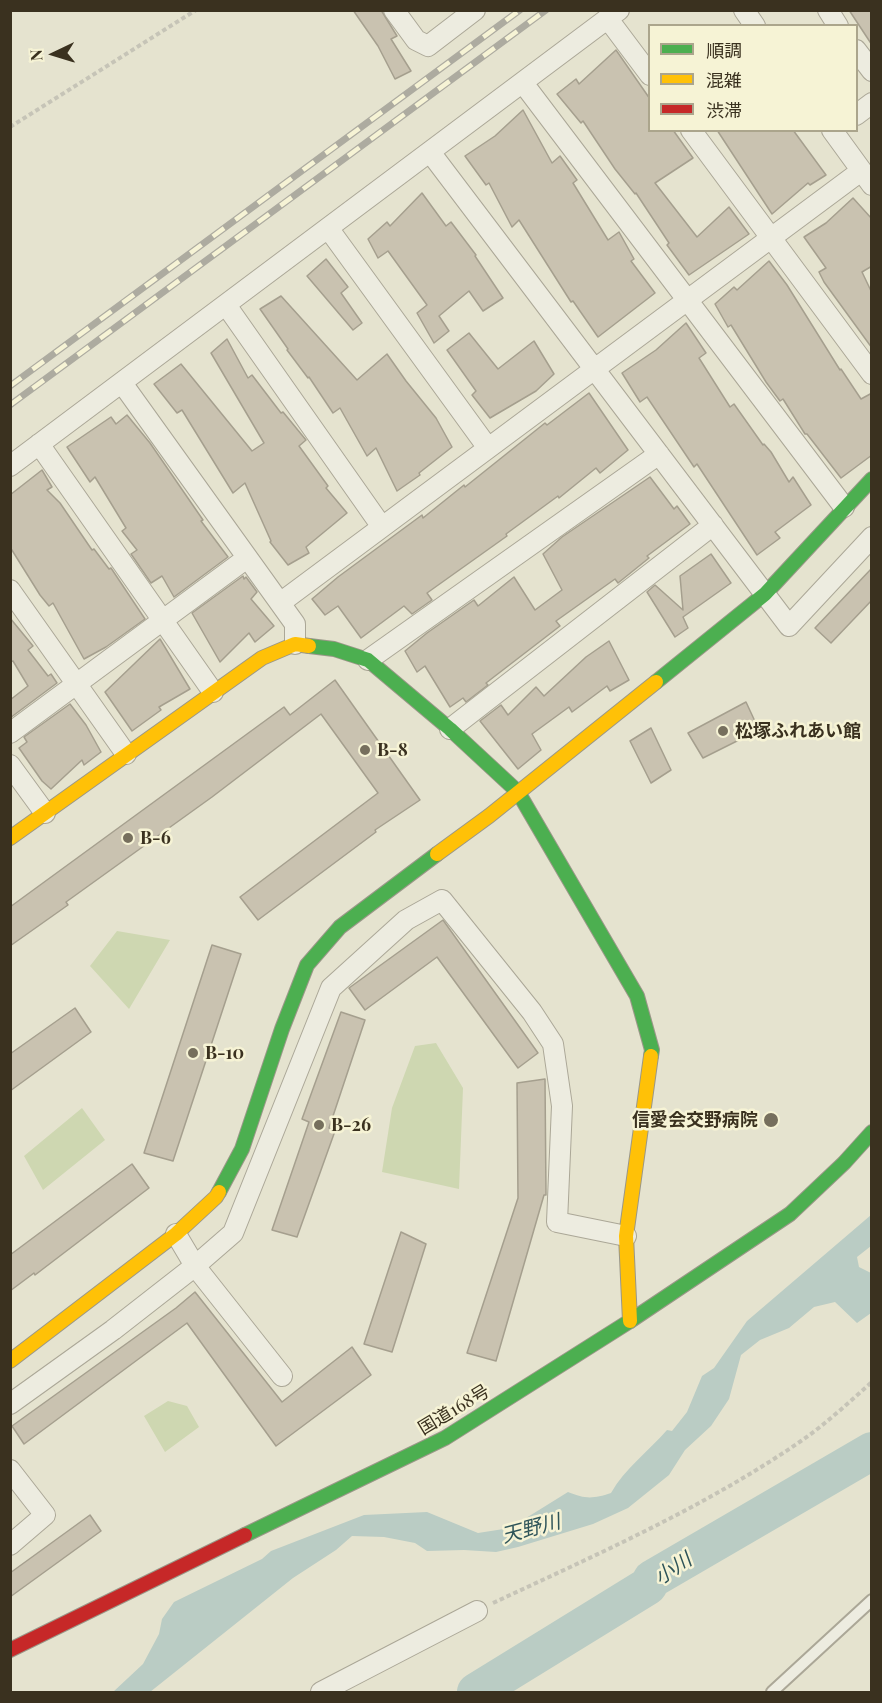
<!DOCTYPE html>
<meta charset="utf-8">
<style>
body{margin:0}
#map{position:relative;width:882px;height:1703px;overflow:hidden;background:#e5e3cf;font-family:"Playfair Display","Noto Sans JP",serif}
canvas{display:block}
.frame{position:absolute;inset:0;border:12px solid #3a311f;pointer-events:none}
.legend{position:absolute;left:648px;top:24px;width:210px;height:108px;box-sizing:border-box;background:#f6f3d5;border:2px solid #aba58c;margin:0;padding:8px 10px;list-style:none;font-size:18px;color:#3a311f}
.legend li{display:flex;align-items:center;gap:12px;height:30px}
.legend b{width:30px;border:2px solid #aba58c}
.north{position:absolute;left:24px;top:24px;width:60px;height:60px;-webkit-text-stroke:4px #f6f3d5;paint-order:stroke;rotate:266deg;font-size:16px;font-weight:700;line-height:24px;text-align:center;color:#3a311f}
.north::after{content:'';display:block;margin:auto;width:21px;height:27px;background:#3a311f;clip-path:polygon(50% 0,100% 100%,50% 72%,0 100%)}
</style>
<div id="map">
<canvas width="882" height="1703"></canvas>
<div class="frame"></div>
<ul class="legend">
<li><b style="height:8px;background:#4caf50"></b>順調</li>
<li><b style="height:8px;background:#ffc107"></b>混雑</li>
<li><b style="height:8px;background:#c62828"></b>渋滞</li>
</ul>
<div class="north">N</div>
</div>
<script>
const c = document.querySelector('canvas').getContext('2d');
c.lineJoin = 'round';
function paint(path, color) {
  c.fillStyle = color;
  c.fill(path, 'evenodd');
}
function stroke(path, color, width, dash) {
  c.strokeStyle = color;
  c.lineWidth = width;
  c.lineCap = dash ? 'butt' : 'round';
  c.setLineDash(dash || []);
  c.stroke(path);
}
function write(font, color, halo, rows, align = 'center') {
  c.font = font + ' "Playfair Display","Noto Sans JP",serif';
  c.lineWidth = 5;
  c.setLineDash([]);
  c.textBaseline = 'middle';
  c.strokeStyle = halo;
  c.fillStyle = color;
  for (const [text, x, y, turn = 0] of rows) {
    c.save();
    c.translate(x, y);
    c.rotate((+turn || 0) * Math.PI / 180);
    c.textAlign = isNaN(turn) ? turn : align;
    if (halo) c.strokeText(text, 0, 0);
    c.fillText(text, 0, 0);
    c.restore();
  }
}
paint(new Path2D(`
 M117 931 170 940 129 1009 90 966Z
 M436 1043 463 1088 459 1189 382 1172 392 1108 415 1046Z
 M82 1108 105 1140 43 1190 24 1156Z
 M168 1401 187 1406 199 1427 165 1452 144 1416Z`), '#ced7b1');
paint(new Path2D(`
 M871 1215V1246L857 1257 859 1267 871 1273V1313L857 1323 835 1302 814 1307 789 1328 760 1340 741 1355 729 1399 711 1426 685 1450 669 1475 628 1508 593 1524 518 1547 496 1552 464 1550 427 1551 415 1543 384 1537 352 1536 336 1550 293 1578 150 1692H113L143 1664 159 1634 162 1619 174 1602 262 1559 271 1551 364 1515 427 1512 478 1533 510 1528 568 1492C585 1499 593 1499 611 1493 625 1468 648 1452 667 1430L672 1431 687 1412 702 1376 714 1368 747 1321Z`), '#baccc4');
stroke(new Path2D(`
 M476 1692 648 1586 652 1579 872 1451`), '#baccc4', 38);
const building = new Path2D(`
 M353 10H381L397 36 391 39 411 71 395 79 378 46Z
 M849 10H872V45Z
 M616 50 650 99V130H673L693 158 655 183 697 237 729 207 749 234 689 275 667 245 669 243 636 193 635 194 615 169 583 121 581 123 557 94 576 79 579 84Z
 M523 110 552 163 560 156 577 180 573 183 608 240 619 232 634 259 631 261 655 293 598 337 573 301 571 302 519 220 512 227 489 183 486 185 465 156 495 136Z
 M717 130H793L826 175 810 185 808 183 772 214Z
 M422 193 446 226 451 222 476 255 475 256 503 298 483 311 469 291 439 316 449 331 434 343 417 313 427 305 388 251 378 258 368 239 387 222 390 226Z
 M853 198 872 219V266L862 272 872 293V348L824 282 819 272 826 268 804 237 826 223Z
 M326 259 348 287 341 293 362 323 353 330 307 276Z
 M769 261 787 285 840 370 841 369 861 399 872 393V455L841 478 807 434H805L783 399 780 401 766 382 731 325 728 327 715 304 734 287 737 290Z
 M281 296 357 380 387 354 406 381 436 418 452 447 419 473 420 475 397 491 376 448 367 456 340 408 333 413 309 377 308 378 287 350 288 349 260 309Z
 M686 323 706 353 699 358 730 407 734 404 763 445 764 444 771 452 789 482 793 477 811 505 775 532 780 538 757 555 697 464 694 467 647 397 640 402 622 373 656 350Z
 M469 333 498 369 534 341 554 374 536 391 490 418 472 395 476 391 447 350Z
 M227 339 248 378 252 375 281 413 283 412 306 440 299 446 328 486 326 488 347 513 306 547 309 553 288 565 270 542 271 541 245 483 233 493 182 410 177 413 154 384 181 364 252 451 264 443 211 353Z
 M589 393 628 450 600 473 596 468 559 498 558 496 506 534 507 536 427 593 432 600 412 614 404 606 361 638 338 606 325 615 312 599 338 577 422 515 423 518 464 485 465 487 545 423 547 425Z
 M127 415 150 443 203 520 201 521 228 557 174 597 162 576 151 583 131 554 137 550 122 531 126 528 95 477 90 482 67 447 111 417 116 424Z
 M42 470 52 487 47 490 60 503 92 550 94 549 109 569 111 568 145 619 106 647 84 659 53 603 49 606 40 595 10 547V495Z
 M650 477 674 509 677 506 690 524 647 556 649 558 618 583 615 579 556 621 560 626 486 683 488 685 466 702 463 698 450 707 425 666 417 672 405 651 427 633 474 600 478 606 514 577 535 610 562 590 543 554 562 537Z
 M711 554 731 583 683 617 688 628 675 637 647 592 655 585 683 610 680 576Z
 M872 568V600L831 643 815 628Z
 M243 576 244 579 246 577 257 592 251 599 274 626 255 642 249 633 220 662 192 613Z
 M10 618 33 646 28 650 48 676 51 674 57 683 10 718V700L28 686 13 661 10 662Z
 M160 639 190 689 159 707 161 710 132 731 105 692Z
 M609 641 629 680 610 691 607 686 572 712 569 707 532 734 541 750 518 769 480 721 501 705 508 715 536 687 544 696 586 657Z
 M335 680 420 800 375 830 376 832 258 920 240 897 378 793 321 714 212 797 66 902 68 905 10 946V907L284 707 290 715Z
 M746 702 759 730 703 758 688 733Z
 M70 704 86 725 101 752 84 765 82 760 51 789 42 781 19 748 27 742 24 737Z
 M651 728 671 770 651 783 630 741Z
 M443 920 538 1053 518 1068 437 957 365 1010 349 988Z
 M212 945 241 954 173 1161 144 1153Z
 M75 1008 91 1032 10 1091V1054Z
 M341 1012 365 1020 329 1128 335 1131 297 1237 272 1230 309 1122 302 1119Z
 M545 1079 546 1195H544L496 1361 467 1353 518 1198 517 1083Z
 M132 1164 149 1188 35 1275 34 1273 10 1291V1255Z
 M401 1232 426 1244 392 1352 364 1344Z
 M195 1292 282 1402 352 1347 371 1375 276 1446 187 1323 24 1444 12 1426 176 1308Z
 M90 1515 101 1531 10 1597V1573Z`);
paint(building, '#c9c2b0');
stroke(building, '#a59f8e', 1.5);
const lane = new Path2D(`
 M772 1692 872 1600`);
const street = new Path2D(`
 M394 10 416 40 428 46 475 10
 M744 10 755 26
 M828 10 838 26
 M608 19 650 75
 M856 50 872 71
 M523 83 844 507
 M856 115 872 103
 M691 130 872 374
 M832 130 872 185
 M430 152 789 626 872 537
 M328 228 488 448
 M226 305 382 527
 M122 383 295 624V644
 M39 444 213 692
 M10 466 619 10
 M10 590 126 754
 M280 603 861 171
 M368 660 659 454
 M450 729 713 525
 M10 733 247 558
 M10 765 45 813
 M176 1234 195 1266 233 1233 331 988 406 920 442 900 532 1012 553 1044 562 1106 557 1222 626 1236
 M10 1404 113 1330 195 1266 282 1376
 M10 1470 45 1515 10 1545
 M321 1692 477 1611`);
const fast = new Path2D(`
 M309 646 334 649 368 660 450 729 518 792 637 996 652 1050 651 1056
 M656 682 765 594 872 479
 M219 1192 242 1149 282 1029 307 965 340 927 437 854
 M245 1535 445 1438 630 1321 790 1214 844 1163 872 1132`);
const slow = new Path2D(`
 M10 838 262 658 295 644 309 646
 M437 854 489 816 656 682
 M630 1321 626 1236 651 1056
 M10 1361 176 1234 216 1197 219 1192`);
const jam = new Path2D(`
 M10 1650 245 1535`);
stroke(lane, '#aba797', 14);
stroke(street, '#aba797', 22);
stroke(fast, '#9a9788', 16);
stroke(slow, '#9a9788', 16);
stroke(jam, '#9a9788', 16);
stroke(new Path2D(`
 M10 127 196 10
 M493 1603C598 1554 705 1507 801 1441 826 1424 849 1402 872 1382`), '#c6c4b7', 4, [4.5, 3]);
stroke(lane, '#edece0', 10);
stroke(street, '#edece0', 20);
stroke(fast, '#4caf50', 14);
stroke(slow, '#ffc107', 14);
stroke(jam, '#c62828', 14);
const rail = new Path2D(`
 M10 386 520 10
 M10 405 546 10`);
stroke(rail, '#adaba0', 7);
stroke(rail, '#f6f3d5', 4.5, [14]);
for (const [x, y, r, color] of [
 [723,731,6,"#766f5d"],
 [365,750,6,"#766f5d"],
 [128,838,6,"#766f5d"],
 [193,1053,6,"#766f5d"],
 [771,1120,8,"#766f5d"],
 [319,1125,6,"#766f5d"]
]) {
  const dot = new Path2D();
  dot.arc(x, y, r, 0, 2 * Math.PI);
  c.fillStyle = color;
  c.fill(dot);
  stroke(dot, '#f6f3d5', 2);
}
write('bold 18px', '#3a311f', '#f6f3d5', [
 ["松塚ふれあい館",735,731],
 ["B-8",377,750],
 ["B-6",140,838],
 ["B-10",205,1053],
 ["信愛会交野病院",758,1120,"right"],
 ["B-26",331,1125]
], 'left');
write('18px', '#3a311f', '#f6f3d5', [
 ["国道168号",454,1410,-31]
]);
write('italic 20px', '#2e5459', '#f6f3d5', [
 ["天野川",531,1529,-15],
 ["小川",673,1569,-34]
]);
</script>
